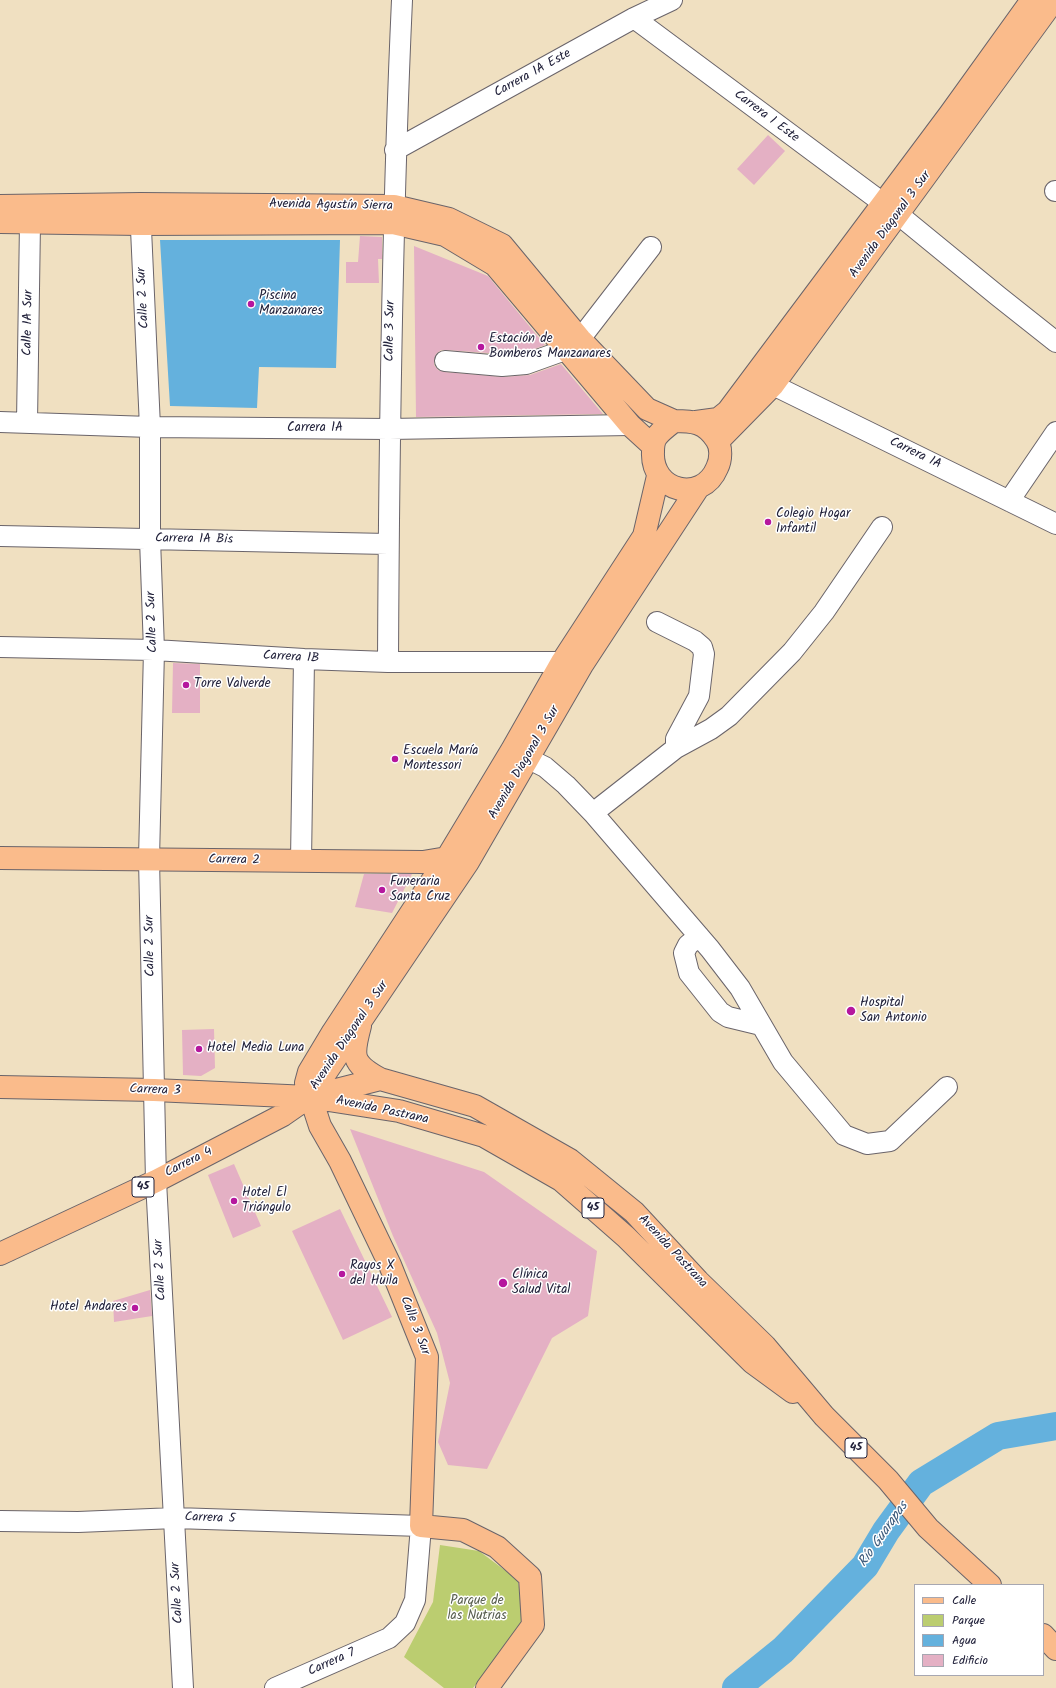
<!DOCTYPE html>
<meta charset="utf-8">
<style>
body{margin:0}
#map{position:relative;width:1056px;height:1688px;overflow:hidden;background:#f0e0c1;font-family:Kalam,sans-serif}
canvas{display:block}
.legend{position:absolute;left:914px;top:1584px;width:130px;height:92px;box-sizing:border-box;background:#fff;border:1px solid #a7a7b1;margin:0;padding:5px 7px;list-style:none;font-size:12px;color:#22223b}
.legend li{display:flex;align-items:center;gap:8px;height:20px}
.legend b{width:20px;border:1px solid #a7a7b1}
</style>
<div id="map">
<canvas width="1056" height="1688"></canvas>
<ul class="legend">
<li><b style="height:5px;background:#fabb8b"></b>Calle</li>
<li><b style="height:11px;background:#bbcd70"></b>Parque</li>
<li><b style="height:11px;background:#64b1dd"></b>Agua</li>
<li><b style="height:11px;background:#e4b0c4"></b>Edificio</li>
</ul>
</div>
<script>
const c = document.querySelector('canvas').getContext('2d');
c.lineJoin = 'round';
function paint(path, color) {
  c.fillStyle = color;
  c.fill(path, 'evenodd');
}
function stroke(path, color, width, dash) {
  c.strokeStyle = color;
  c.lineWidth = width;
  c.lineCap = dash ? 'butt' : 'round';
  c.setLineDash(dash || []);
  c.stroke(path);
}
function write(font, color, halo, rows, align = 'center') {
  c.font = font + ' Kalam,sans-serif';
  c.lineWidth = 3;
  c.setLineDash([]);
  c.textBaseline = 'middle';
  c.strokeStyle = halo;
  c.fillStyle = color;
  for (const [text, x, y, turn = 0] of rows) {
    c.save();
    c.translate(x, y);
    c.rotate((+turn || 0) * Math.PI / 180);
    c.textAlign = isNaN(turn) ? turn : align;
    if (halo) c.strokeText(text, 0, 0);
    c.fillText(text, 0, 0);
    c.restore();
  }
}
paint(new Path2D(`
 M440 1545 479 1551 518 1580 524 1622 473 1688H444L404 1657 433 1602Z`), '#bbcd70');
paint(new Path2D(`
 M160 240H340L336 368 259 367 257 408 170 406Z`), '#64b1dd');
stroke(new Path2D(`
 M736 1688 783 1650 865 1566 886 1531 921 1483 998 1436 1056 1426`), '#64b1dd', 28);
paint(new Path2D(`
 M768 135 785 151 754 185 737 169Z
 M360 236 382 237V259H378L379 283H346V262H358Z
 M414 246 488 276 545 345 524 353 502 354 446 350H441L436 354 434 360V365L438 370 444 372 503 377 530 375 561 364 603 414 416 417Z
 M173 663 200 664V713H172Z
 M364 874H412L392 913 355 907Z
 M214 1029 215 1068 201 1076 183 1075 182 1030Z
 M350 1129 484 1172 597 1251 588 1316 552 1338 487 1469 448 1465 438 1442 450 1383 437 1333 393 1236Z
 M234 1164 261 1226 233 1238 208 1175Z
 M340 1209 392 1317 343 1340 292 1231Z
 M150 1290 152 1316 114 1322 113 1301Z`), '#e4b0c4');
const minor = new Path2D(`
 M634 18 899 215 998 296 1056 342
 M395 150 634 18 672 0
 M1055 191H1056
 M140 207 150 427V539L154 650 149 859 156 1181 183 1688
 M580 339 651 247
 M445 361 502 366 526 364 565 350
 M773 385 1056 524
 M0 422 150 427 389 429 630 425
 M27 422 30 223
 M1009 501 1056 432
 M0 536 388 544
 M0 647 154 650 304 659 388 662H562L576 664
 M388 662C389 441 392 220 402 0
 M676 748 711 729 729 716 792 652 824 612 882 527
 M513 751 545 767 566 785 593 813 710 949 740 988 783 1062 844 1135 867 1144 890 1141 947 1087
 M593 813 676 748V739L699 696 704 654 702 647 695 641 657 622
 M301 861 304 659
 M699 936 688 945 684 953 689 973 720 1012 728 1017 761 1025
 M0 1521 78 1522 175 1518 421 1526 415 1600 405 1623 389 1638 275 1688`);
const major = new Path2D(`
 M0 206 141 204 394 206 449 219 502 245 580 339 647 409 674 421
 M0 222 140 224 393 223 445 235 495 265 630 425 653 446
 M674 421C693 421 705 422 716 439 722 447 721 460 717 468 702 504 651 492 653 452 653 446 654 439 658 435 662 430 669 425 674 421Z
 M696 422 718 419 728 411 950 114 1032 0
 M718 441 773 385 1054 0
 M0 858 423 862 447 858 454 859
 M360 1026C352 1056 351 1063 380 1079
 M318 1084 468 862 582 665 698 488
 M0 1087 154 1090 309 1097 399 1111 484 1136 561 1180 626 1237 752 1362 793 1392
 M0 1254 156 1181 283 1115 309 1097 380 1079 475 1106 570 1160 634 1212 698 1281 765 1346 824 1416 888 1480 928 1528 990 1585
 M1043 1635 1056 1649
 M487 1688 533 1625 530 1577 497 1547 463 1530 421 1526 427 1357 390 1265 340 1161 320 1126 306 1083 309 1072 333 1032 447 858 512 750 562 662 644 536 658 476`);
stroke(minor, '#6a646a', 22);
stroke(major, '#6a646a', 24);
stroke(minor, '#fff', 20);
stroke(major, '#fabb8b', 22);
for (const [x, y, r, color] of [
 [251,304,4,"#b5179e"],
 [481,347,4,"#b5179e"],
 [768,522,4,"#b5179e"],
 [186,685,4,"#b5179e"],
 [395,759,4,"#b5179e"],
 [382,890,4,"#b5179e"],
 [851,1011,5,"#b5179e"],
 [199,1049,4,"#b5179e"],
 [234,1201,4,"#b5179e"],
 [342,1274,4,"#b5179e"],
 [503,1283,5,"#b5179e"],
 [135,1308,4,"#b5179e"]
]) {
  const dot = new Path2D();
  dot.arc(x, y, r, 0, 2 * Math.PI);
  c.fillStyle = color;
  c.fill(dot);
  stroke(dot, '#fff', 1.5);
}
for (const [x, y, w] of [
 [143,1187,22],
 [593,1208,22],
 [856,1448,22]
]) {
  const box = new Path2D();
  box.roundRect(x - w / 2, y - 10, w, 20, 3);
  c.fillStyle = '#fff';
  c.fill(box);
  stroke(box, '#22223b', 1);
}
write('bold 12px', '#22223b', null, [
 ["45",143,1187],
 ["45",593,1208],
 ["45",856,1448]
]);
write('13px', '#22223b', '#fff', [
 ["Carrera 1A Este",533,74,-29],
 ["Carrera 1 Este",766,117,37],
 ["Avenida Agustín Sierra",331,206,1],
 ["Avenida Diagonal 3 Sur",891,225,-54],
 ["Calle 2 Sur",144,298,-93],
 ["Calle 1A Sur",29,323,-89],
 ["Calle 3 Sur",391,331,-89],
 ["Carrera 1A",315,429],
 ["Carrera 1A",915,454,26],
 ["Carrera 1A Bis",194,540,1],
 ["Calle 2 Sur",153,622,-92],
 ["Carrera 1B",291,658,3],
 ["Avenida Diagonal 3 Sur",525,763,-60],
 ["Carrera 2",234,861,1],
 ["Calle 2 Sur",151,946,-91],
 ["Avenida Diagonal 3 Sur",350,1036,-56],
 ["Carrera 3",155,1091,2],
 ["Avenida Pastrana",382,1111,12],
 ["Carrera 4",189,1163,-27],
 ["Avenida Pastrana",672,1252,47],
 ["Calle 2 Sur",161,1270,-93],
 ["Calle 3 Sur",414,1326,69],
 ["Carrera 5",210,1519,2],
 ["Calle 2 Sur",178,1593,-93],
 ["Carrera 7",332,1663,-24]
]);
write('13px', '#22223b', '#fff', [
 ["Piscina",259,297],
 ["Manzanares",259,312],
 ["Estación de",489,340],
 ["Bomberos Manzanares",489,355],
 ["Colegio Hogar",776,515],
 ["Infantil",776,530],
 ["Torre Valverde",194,685],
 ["Escuela María",403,752],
 ["Montessori",403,767],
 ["Funeraria",390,883],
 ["Santa Cruz",390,898],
 ["Hospital",860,1004],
 ["San Antonio",860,1019],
 ["Hotel Media Luna",207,1049],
 ["Hotel El",242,1194],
 ["Triángulo",242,1209],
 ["Rayos X",350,1267],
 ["del Huila",350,1282],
 ["Clínica",512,1276],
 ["Salud Vital",512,1291],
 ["Hotel Andares",127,1308,"right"]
], 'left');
write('13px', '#585e4e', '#fff', [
 ["Parque de",477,1602],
 ["las Nutrias",477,1617]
]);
write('italic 14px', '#3c5b7c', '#fff', [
 ["Río Guarapas",884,1535,-55]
]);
</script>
